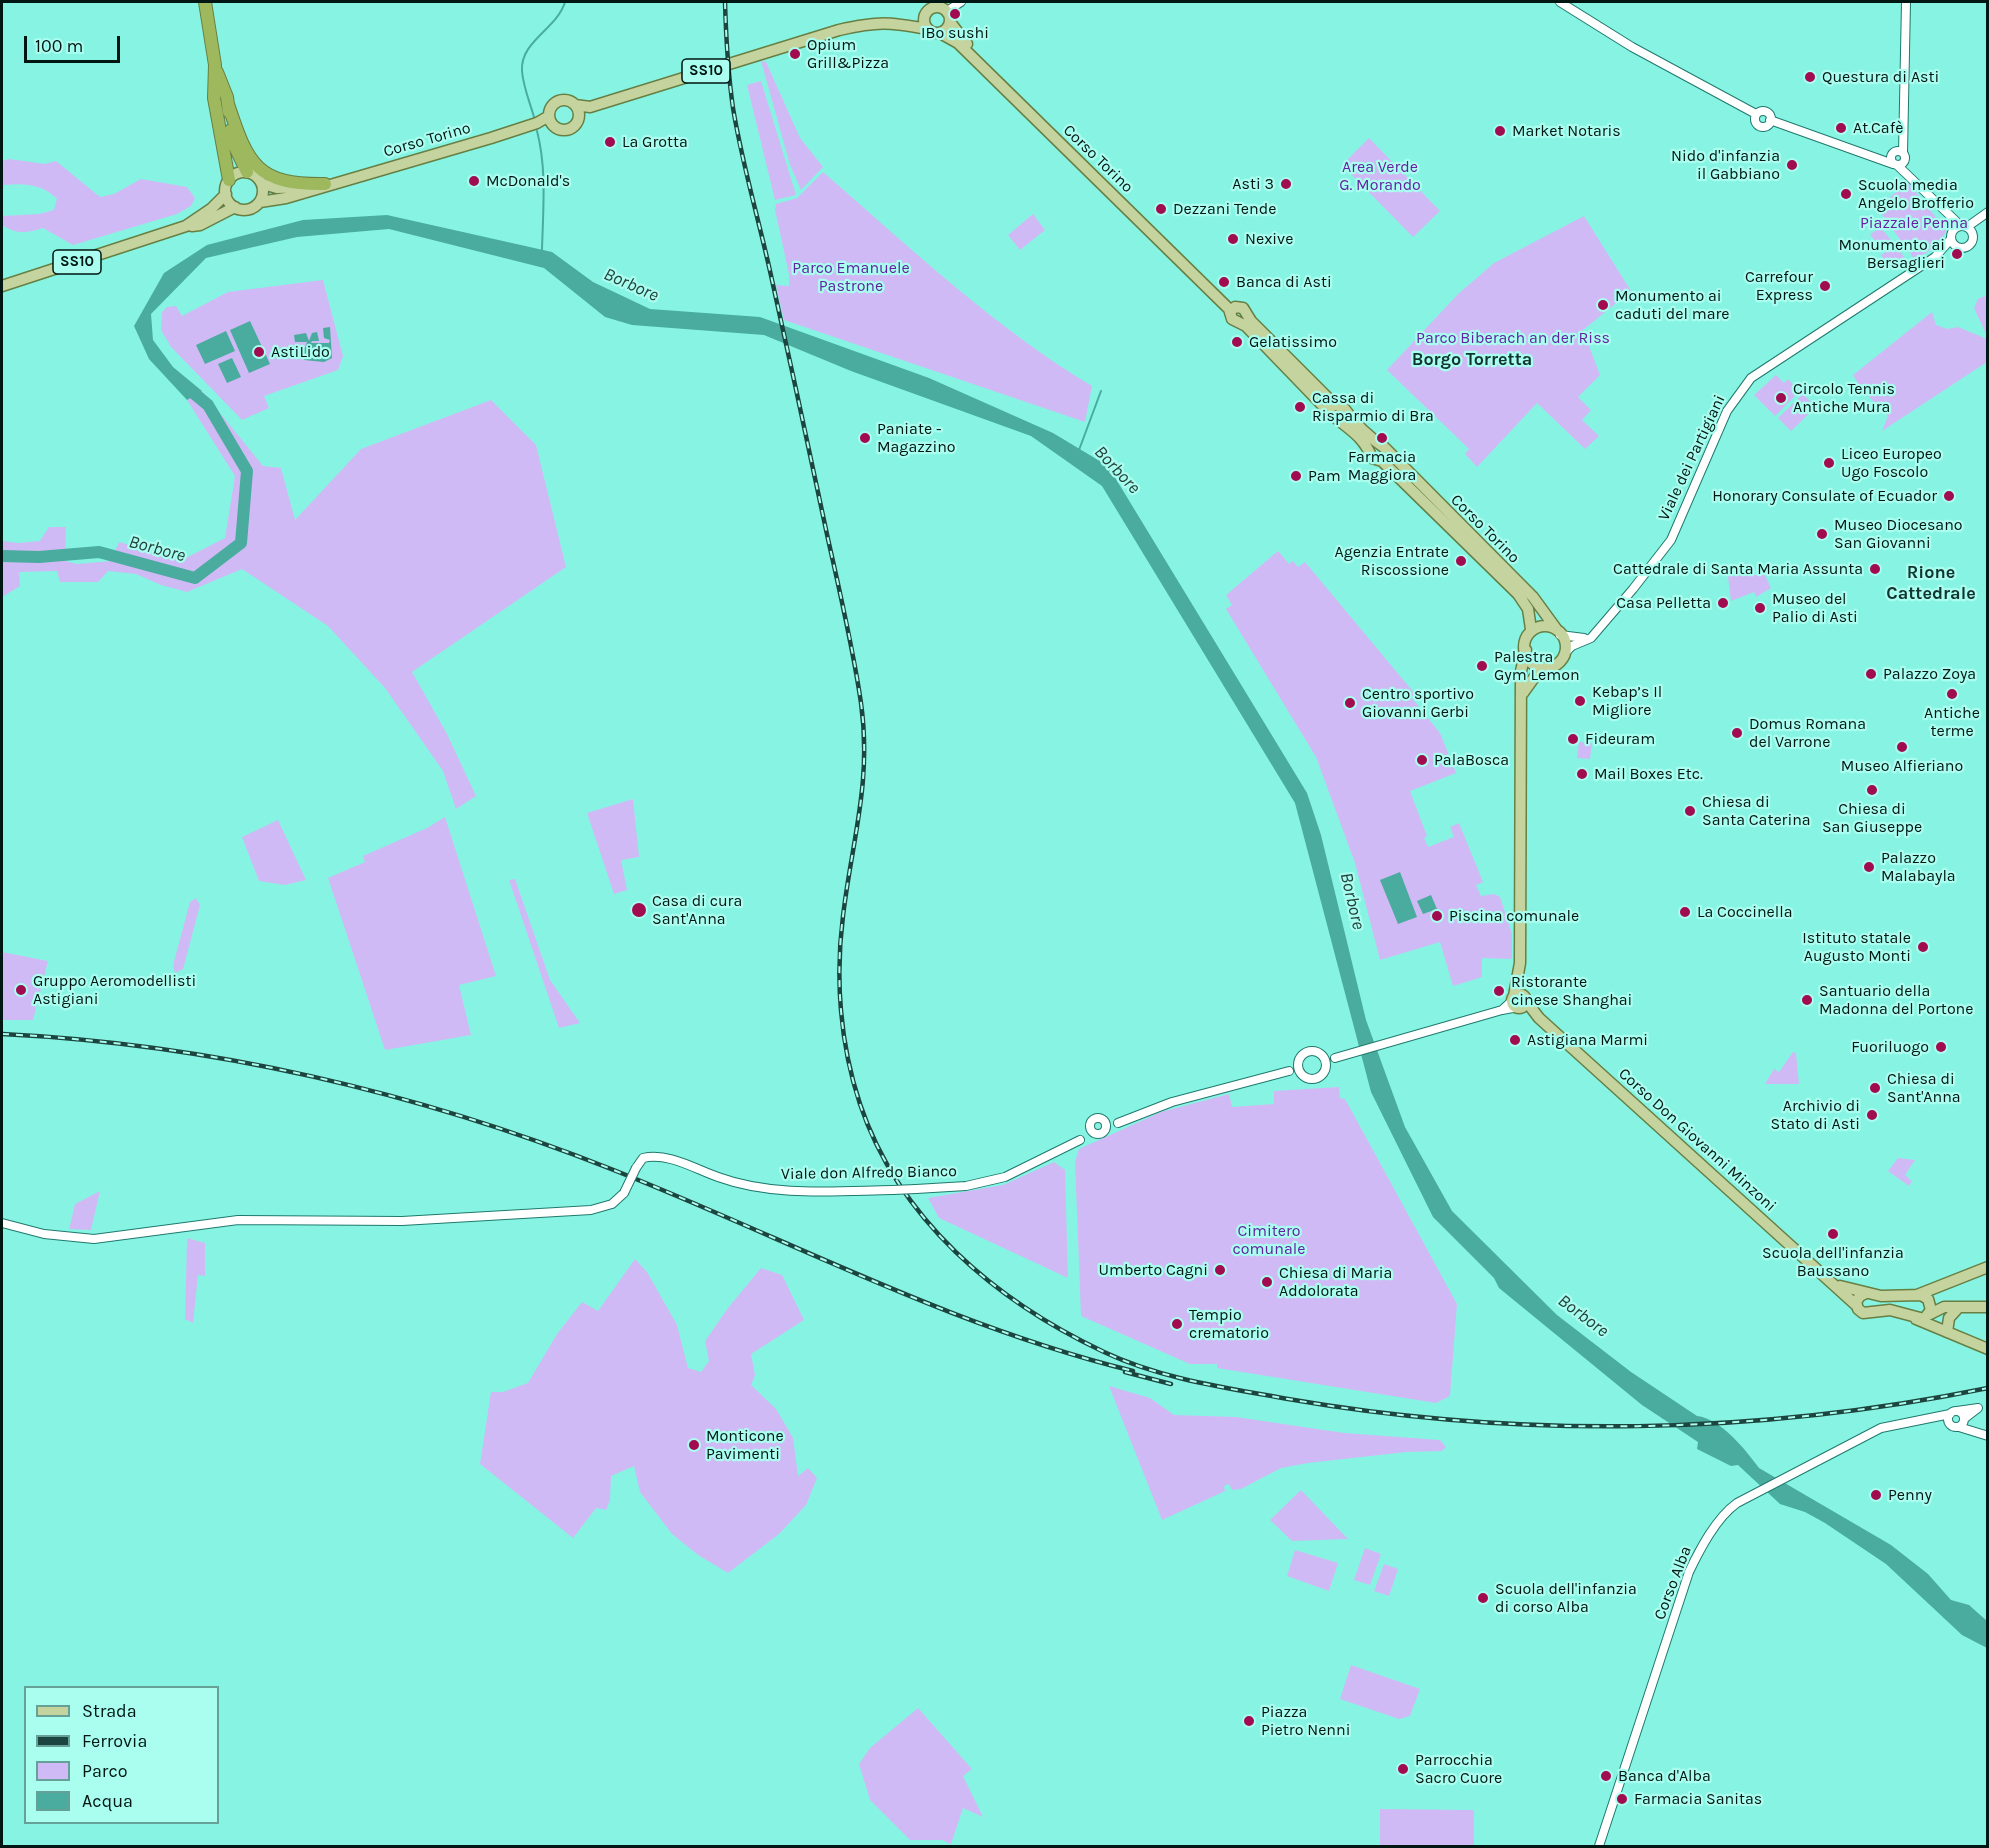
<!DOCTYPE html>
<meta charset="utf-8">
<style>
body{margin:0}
#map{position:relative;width:1989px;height:1848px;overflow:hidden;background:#87f4e3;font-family:Karla,sans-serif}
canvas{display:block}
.frame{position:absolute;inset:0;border:3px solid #001613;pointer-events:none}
.legend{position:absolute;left:24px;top:1686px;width:195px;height:138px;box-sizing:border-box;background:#aafeef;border:2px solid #66a197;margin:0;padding:8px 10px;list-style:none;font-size:18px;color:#001613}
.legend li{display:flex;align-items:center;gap:12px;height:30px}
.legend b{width:30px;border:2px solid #66a197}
.scale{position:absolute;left:24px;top:36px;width:96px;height:27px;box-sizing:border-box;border:3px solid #001613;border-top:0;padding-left:8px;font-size:18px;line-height:21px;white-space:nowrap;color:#001613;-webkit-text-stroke:4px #aafeef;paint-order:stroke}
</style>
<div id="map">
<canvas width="1989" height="1848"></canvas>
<div class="frame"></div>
<ul class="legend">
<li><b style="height:8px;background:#c5d49e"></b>Strada</li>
<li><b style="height:8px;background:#1d453f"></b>Ferrovia</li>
<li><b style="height:16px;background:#d0baf5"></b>Parco</li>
<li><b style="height:16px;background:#49ac9e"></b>Acqua</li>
</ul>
<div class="scale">100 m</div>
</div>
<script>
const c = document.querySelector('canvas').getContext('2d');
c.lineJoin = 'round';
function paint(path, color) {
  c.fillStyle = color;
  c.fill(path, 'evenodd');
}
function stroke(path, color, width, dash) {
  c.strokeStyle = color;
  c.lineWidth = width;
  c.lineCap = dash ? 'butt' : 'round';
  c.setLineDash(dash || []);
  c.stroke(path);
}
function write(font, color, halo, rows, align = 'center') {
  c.font = font + ' Karla,sans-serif';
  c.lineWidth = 4.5;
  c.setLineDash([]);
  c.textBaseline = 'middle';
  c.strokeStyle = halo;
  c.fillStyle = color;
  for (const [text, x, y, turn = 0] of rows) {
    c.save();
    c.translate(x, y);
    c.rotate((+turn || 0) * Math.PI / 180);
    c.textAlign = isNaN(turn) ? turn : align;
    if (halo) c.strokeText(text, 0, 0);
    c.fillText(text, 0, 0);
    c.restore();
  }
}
paint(new Path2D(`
 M761 61 766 62 800 138 823 167 801 190 790 165Z
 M761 81 796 195 775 200 747 85Z
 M1369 138 1440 211 1413 237 1342 165Z
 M9 159 45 164 56 161 100 197 114 194 141 179 187 187 195 198 191 206 177 214 73 245 43 228C26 233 18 235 2 225V216L39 214 54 210 57 199C42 184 25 183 4 185L2 195V161Z
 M823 172C907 245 996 329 1092 386L1085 422 784 320 776 285 789 286V274L775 210 776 204 797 198Z
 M1908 182 1946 230 1941 243 1915 260 1877 208Z
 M1033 214 1045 230 1020 250 1008 235Z
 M1584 216 1631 291 1583 330 1600 375 1578 397 1591 410 1582 420 1599 436 1585 449 1537 403 1477 467 1465 454 1469 449 1387 370 1458 294 1494 263Z
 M1880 227 1892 241 1878 252 1874 247 1878 244 1870 235Z
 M1896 245 1908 263 1897 270 1890 260 1886 263 1881 255Z
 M323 280 343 356 338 370 264 396 269 408 242 420 171 347 161 330 162 312 167 307 176 306 182 316 228 292Z
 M1985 296 1987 303V336L1974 308 1978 299Z
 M1932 312 1936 325 1947 329 1958 327 1987 339V362L1882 431 1888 416 1862 390 1853 375Z
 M1776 375 1784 383 1788 379 1800 391 1775 416 1754 395Z
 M202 391 263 466 281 468 295 520 361 449 491 400 536 445 566 567 412 672 447 734 476 796 456 809 443 771 385 688 328 626 242 569 187 592 161 585 136 574 108 571 98 582H60L57 571 19 572 20 586 2 597V541L18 543 40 541 49 527H66L65 561 77 564 111 561 119 542 182 560 225 538 235 476 187 400Z
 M1803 394 1816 407 1791 431 1778 418Z
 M1278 551 1289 564 1293 561 1298 567 1305 562 1415 694 1411 697 1440 733 1456 773 1410 791 1427 836 1424 838 1428 847 1454 837 1450 827 1459 823 1483 882 1476 885 1481 896 1494 894 1500 897 1512 934V959L1482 958V977L1453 986 1440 942 1380 960 1355 863 1316 757 1226 609 1232 605 1226 595Z
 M1748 563 1751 575H1765L1771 588 1756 597 1754 592 1731 601 1728 577 1735 567Z
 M1579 742 1592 743 1590 759 1577 758Z
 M633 799 639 857 621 860 627 890 614 894 587 813Z
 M445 817 496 976 459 985 471 1035 385 1050 328 878 365 862 363 856 427 828Z
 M278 820 306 880 285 885 259 881 242 837Z
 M515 879 550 980 580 1023 559 1028 509 880Z
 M196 898 200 905 183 969 175 973 173 965 190 902Z
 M2 952 48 961 33 1020H2Z
 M1793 1052 1796 1053 1799 1084H1765L1774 1069 1779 1072Z
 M1339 1087 1340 1098 1345 1099 1457 1304 1450 1396 1436 1403 1217 1368V1364H1190L1081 1316 1075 1162 1079 1149 1161 1112 1229 1094 1232 1107 1274 1104V1091Z
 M1898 1158 1915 1160 1905 1175 1912 1181 1909 1186 1888 1171Z
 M1054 1162 1065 1170 1068 1278 939 1218 928 1198 1003 1185Z
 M100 1191 91 1230 69 1229 75 1204Z
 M187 1238 205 1243V1276L198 1275 193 1323 185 1319Z
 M635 1259 647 1272 677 1325 688 1368 701 1372 709 1361 705 1341 728 1308 761 1268 782 1275 804 1320 751 1354 755 1375 751 1385 776 1409 793 1438 798 1476 808 1468 817 1478 806 1505 779 1534 728 1573 698 1555 672 1534 640 1492 634 1466 611 1476 610 1500 606 1510 596 1508 573 1538 480 1464 491 1392H503L528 1383 557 1334 582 1302 598 1311Z
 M1109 1386 1150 1398 1174 1415 1236 1417 1344 1433 1440 1440 1446 1447 1442 1451 1406 1452 1308 1463 1281 1468 1241 1489 1232 1490 1229 1484 1224 1486 1225 1491 1162 1520Z
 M1301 1490 1348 1539 1292 1541 1270 1520Z
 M1365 1548 1381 1554 1370 1585 1354 1580Z
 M1295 1550 1338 1563 1329 1591 1287 1576Z
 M1384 1564 1398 1569 1389 1596 1374 1591Z
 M1351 1665 1420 1689 1410 1716 1399 1719 1340 1699Z
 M918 1708 972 1769 963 1776 983 1817 963 1808 951 1844 942 1840H910L870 1800 859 1764 870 1748Z
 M1380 1809 1474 1810V1846H1380Z`), '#d0baf5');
paint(new Path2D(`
 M387 215 552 252 593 282 650 309 760 317 929 378 1053 433 1108 466 1307 793 1321 835 1366 1020 1405 1127 1452 1211 1557 1315 1631 1372 1697 1416C1721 1419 1745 1449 1759 1468L1891 1545 1928 1574 1951 1600 1969 1605 1987 1621V1648L1962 1635 1886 1564 1825 1523 1805 1512 1780 1504 1738 1465 1731 1466 1697 1449 1698 1442 1642 1405 1499 1288 1494 1278 1433 1217 1371 1092 1295 803 1102 486 1031 436 851 371 764 335 632 325 605 317 544 268 389 229 297 237 206 258 151 314 153 340 173 367 202 391 187 400 149 359 134 326 164 273 207 245 303 220Z
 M250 321 270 364 249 373 230 330Z
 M330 327 332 358 324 362 304 360 303 352 298 349 301 345 305 348 307 342H295L294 335 306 333 309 341 312 333 317 332 319 341H312L311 343H329L330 340 324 338 323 328Z
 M226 331 235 351 205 364 196 345Z
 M232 358 241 377 227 383 218 364Z
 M1400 872 1417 917 1398 924 1380 880Z
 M1431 895 1437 909 1423 914 1417 901Z`), '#49ac9e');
stroke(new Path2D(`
 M534 117C530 103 523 86 522 71 520 41 557 29 565 2
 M537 131C547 169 543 210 542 250
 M1079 450 1101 391`), '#49ac9e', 2);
stroke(new Path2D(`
 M2 556 39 557 99 552 195 578 241 543 247 471 208 405 185 386`), '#49ac9e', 12);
const tertiary = new Path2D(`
 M1560 2 1632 47 1756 114
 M947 11 961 2
 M1755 119a8 8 0 1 1 16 0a8 8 0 1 1-16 0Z
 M1770 120 1893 164
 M1891 158a7 7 0 1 1 14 0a7 7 0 1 1-14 0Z
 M1903 153 1906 2
 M1897 165 1961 226
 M1951 237a11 11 0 1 1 22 0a11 11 0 1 1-22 0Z
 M1967 227 1988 212
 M1560 635 1584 638
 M1564 654 1572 646 1591 638 1633 589 1671 540 1727 411 1751 378 1935 257 1951 239
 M1512 1001 1502 1010 1518 1007
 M1298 1065a14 14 0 1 1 28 0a14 14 0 1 1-28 0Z
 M1335 1058 1502 1010
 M1090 1126a8 8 0 1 1 16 0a8 8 0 1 1-16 0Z
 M1118 1123 1172 1102 1289 1071
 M636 1168 643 1158C668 1152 695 1169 718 1177 773 1197 835 1191 893 1190
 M916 1189 966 1186 1005 1177 1080 1140
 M2 1223 44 1234 94 1239 238 1220 402 1221 591 1210 612 1204 624 1193
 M1957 1411 1978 1408 1965 1418
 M1948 1419a8 8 0 1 1 16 0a8 8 0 1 1-16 0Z
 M1959 1427 1988 1436
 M1599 1846 1689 1572C1700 1549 1716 1518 1737 1503L1881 1428 1950 1414`);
const primary = new Path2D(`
 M924 20a13 13 0 1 1 26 0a13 13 0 1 1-26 0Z
 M950 22 967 44
 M940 33 958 43 1229 309 1232 319 1246 326 1330 413C1348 429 1363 435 1372 458L1382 461 1518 594 1528 609 1531 629
 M549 115a15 15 0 1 1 30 0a15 15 0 1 1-30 0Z
 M575 105 590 107 839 30C879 21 888 22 928 29
 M225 191a19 19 0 1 1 38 0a19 19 0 1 1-38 0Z
 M263 184 277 188 306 187
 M260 202 286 198 491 138 537 123 549 116
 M192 226 200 225 235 207
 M2 286 186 226 211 209 226 194
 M1230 312 1235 307 1243 308 1251 321 1335 405 1343 407C1355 424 1367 436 1385 448L1533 597 1557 630
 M1524 647a21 21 0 1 1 42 0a21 21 0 1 1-42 0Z
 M1523 693 1541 668
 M1512 1001a7 7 0 1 1 14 0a7 7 0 1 1-14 0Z
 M1514 996 1520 963 1521 671 1526 650
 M1526 1001 1539 1018 1856 1305
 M1840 1286 1881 1296 1921 1295 1928 1299 1931 1310 1924 1319 1890 1310 1863 1313 1858 1309 1856 1302 1860 1296 1866 1293
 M1917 1295 1988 1267
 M1930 1314 1944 1307H1988
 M1916 1319 1988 1349
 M1947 1332 1949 1318 1959 1307`);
const motorway = new Path2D(`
 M205 2 215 65 214 98 229 180
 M217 72 227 97 229 112
 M228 104C248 165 257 185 325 184
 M231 130 235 147 247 172`);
stroke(tertiary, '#1f796d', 10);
stroke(primary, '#677f43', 13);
stroke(motorway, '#677f43', 14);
stroke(tertiary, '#fff', 8);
stroke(primary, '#c5d49e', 10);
stroke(motorway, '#9eb85d', 12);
const rail = new Path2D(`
 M725 2C726 37 728 73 733 108 742 163 758 217 770 271 790 360 809 450 828 539 840 593 853 648 861 703 872 782 852 840 843 916 835 978 840 1044 860 1104 899 1220 996 1301 1104 1352 1161 1379 1227 1388 1288 1399 1520 1439 1757 1435 1988 1388
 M2 1034C210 1044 417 1092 611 1169 786 1238 949 1326 1133 1371
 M1125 1372 1171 1384`);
stroke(rail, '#1d453f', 4.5);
stroke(rail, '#aafeef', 2, [7]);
const tertiaryBridge = new Path2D(`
 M893 1190 916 1189
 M624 1193 636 1168`);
stroke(tertiaryBridge, '#1f796d', 10, []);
stroke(tertiaryBridge, '#fff', 8);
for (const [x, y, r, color] of [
 [955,14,6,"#a10b50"],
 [795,54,6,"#a10b50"],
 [1810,77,6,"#a10b50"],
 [1841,128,6,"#a10b50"],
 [1500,131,6,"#a10b50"],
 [610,142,6,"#a10b50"],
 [1792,165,6,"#a10b50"],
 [474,181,6,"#a10b50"],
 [1286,184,6,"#a10b50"],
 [1846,194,6,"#a10b50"],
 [1161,209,6,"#a10b50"],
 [1233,239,6,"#a10b50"],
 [1957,254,6,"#a10b50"],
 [1224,282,6,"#a10b50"],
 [1825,286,6,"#a10b50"],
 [1603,305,6,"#a10b50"],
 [1237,342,6,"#a10b50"],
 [259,352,6,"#a10b50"],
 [1781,398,6,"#a10b50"],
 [1300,407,6,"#a10b50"],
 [865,438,6,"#a10b50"],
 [1382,438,6,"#a10b50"],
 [1829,463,6,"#a10b50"],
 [1296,476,6,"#a10b50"],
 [1949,496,6,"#a10b50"],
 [1822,534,6,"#a10b50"],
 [1461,561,6,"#a10b50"],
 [1875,569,6,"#a10b50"],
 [1723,603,6,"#a10b50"],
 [1760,608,6,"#a10b50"],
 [1482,666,6,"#a10b50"],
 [1871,674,6,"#a10b50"],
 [1952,694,6,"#a10b50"],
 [1580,701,6,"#a10b50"],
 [1350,703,6,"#a10b50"],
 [1737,733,6,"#a10b50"],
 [1573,739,6,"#a10b50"],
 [1902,747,6,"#a10b50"],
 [1422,760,6,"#a10b50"],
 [1582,774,6,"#a10b50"],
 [1872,790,6,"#a10b50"],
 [1690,811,6,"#a10b50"],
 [1869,867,6,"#a10b50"],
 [639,910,8,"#a10b50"],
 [1685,912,6,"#a10b50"],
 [1437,916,6,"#a10b50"],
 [1923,947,6,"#a10b50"],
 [21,990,6,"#a10b50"],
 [1499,991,6,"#a10b50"],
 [1807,1000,6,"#a10b50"],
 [1515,1040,6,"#a10b50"],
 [1941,1047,6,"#a10b50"],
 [1875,1088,6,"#a10b50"],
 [1872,1115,6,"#a10b50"],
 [1833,1234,6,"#a10b50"],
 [1220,1270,6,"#a10b50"],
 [1267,1282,6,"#a10b50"],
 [1177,1324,6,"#a10b50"],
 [694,1445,6,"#a10b50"],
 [1876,1495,6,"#a10b50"],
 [1483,1598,6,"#a10b50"],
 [1249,1721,6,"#a10b50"],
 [1403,1769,6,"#a10b50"],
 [1606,1776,6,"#a10b50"],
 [1622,1799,6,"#a10b50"]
]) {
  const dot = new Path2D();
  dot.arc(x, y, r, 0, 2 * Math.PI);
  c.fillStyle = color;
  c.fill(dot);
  stroke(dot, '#aafeef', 2);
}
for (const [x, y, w] of [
 [706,71,48],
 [77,262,48]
]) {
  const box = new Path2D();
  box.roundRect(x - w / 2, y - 12, w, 24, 4.5);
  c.fillStyle = '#aafeef';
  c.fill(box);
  stroke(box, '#001613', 1.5);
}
write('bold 15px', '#001613', null, [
 ["SS10",706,71],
 ["SS10",77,262]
]);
write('16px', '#001613', '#aafeef', [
 ["IBo sushi",955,33,"center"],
 ["Opium",807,45],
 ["Grill&Pizza",807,63],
 ["Questura di Asti",1822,77],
 ["At.Cafè",1853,128],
 ["Market Notaris",1512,131],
 ["La Grotta",622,142],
 ["Nido d'infanzia",1780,156,"right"],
 ["il Gabbiano",1780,174,"right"],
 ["McDonald's",486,181],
 ["Asti 3",1274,184,"right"],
 ["Scuola media",1858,185],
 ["Angelo Brofferio",1858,203],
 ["Dezzani Tende",1173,209],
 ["Nexive",1245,239],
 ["Monumento ai",1945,245,"right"],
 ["Bersaglieri",1945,263,"right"],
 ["Carrefour",1813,277,"right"],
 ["Express",1813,295,"right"],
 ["Banca di Asti",1236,282],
 ["Monumento ai",1615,296],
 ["caduti del mare",1615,314],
 ["Gelatissimo",1249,342],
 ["AstiLido",271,352],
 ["Circolo Tennis",1793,389],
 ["Antiche Mura",1793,407],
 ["Cassa di",1312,398],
 ["Risparmio di Bra",1312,416],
 ["Paniate -",877,429],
 ["Magazzino",877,447],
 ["Liceo Europeo",1841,454],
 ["Ugo Foscolo",1841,472],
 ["Farmacia",1382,457,"center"],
 ["Maggiora",1382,475,"center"],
 ["Pam",1308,476],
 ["Honorary Consulate of Ecuador",1937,496,"right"],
 ["Museo Diocesano",1834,525],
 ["San Giovanni",1834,543],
 ["Agenzia Entrate",1449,552,"right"],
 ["Riscossione",1449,570,"right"],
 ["Cattedrale di Santa Maria Assunta",1863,569,"right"],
 ["Museo del",1772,599],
 ["Palio di Asti",1772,617],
 ["Casa Pelletta",1711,603,"right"],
 ["Palestra",1494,657],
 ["Gym Lemon",1494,675],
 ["Palazzo Zoya",1883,674],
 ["Kebap’s Il",1592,692],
 ["Migliore",1592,710],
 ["Centro sportivo",1362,694],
 ["Giovanni Gerbi",1362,712],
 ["Antiche",1952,713,"center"],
 ["terme",1952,731,"center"],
 ["Domus Romana",1749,724],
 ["del Varrone",1749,742],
 ["Fideuram",1585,739],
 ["PalaBosca",1434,760],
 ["Museo Alfieriano",1902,766,"center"],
 ["Mail Boxes Etc.",1594,774],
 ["Chiesa di",1702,802],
 ["Santa Caterina",1702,820],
 ["Chiesa di",1872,809,"center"],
 ["San Giuseppe",1872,827,"center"],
 ["Palazzo",1881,858],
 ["Malabayla",1881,876],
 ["Casa di cura",652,901],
 ["Sant'Anna",652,919],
 ["La Coccinella",1697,912],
 ["Piscina comunale",1449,916],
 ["Istituto statale",1911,938,"right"],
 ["Augusto Monti",1911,956,"right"],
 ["Gruppo Aeromodellisti",33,981],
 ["Astigiani",33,999],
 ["Ristorante",1511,982],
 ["cinese Shanghai",1511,1000],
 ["Santuario della",1819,991],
 ["Madonna del Portone",1819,1009],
 ["Astigiana Marmi",1527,1040],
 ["Fuoriluogo",1929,1047,"right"],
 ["Chiesa di",1887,1079],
 ["Sant'Anna",1887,1097],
 ["Archivio di",1860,1106,"right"],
 ["Stato di Asti",1860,1124,"right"],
 ["Scuola dell'infanzia",1833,1253,"center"],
 ["Baussano",1833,1271,"center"],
 ["Umberto Cagni",1208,1270,"right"],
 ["Chiesa di Maria",1279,1273],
 ["Addolorata",1279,1291],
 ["Tempio",1189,1315],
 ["crematorio",1189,1333],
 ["Monticone",706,1436],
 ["Pavimenti",706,1454],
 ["Penny",1888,1495],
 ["Scuola dell'infanzia",1495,1589],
 ["di corso Alba",1495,1607],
 ["Piazza",1261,1712],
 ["Pietro Nenni",1261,1730],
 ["Parrocchia",1415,1760],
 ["Sacro Cuore",1415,1778],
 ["Banca d'Alba",1618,1776],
 ["Farmacia Sanitas",1634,1799]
], 'left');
write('16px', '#001613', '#aafeef', [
 ["Corso Torino",427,140,-16],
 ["Corso Torino",1098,159,44],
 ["Viale dei Partigiani",1692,458,-65],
 ["Corso Torino",1485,529,45],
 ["Corso Don Giovanni Minzoni",1697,1140,42],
 ["Viale don Alfredo Bianco",869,1173,-1],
 ["Corso Alba",1673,1583,-69]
]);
write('16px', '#6422a1', '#aafeef', [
 ["Area Verde",1380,167],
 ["G. Morando",1380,185],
 ["Piazzale Penna",1914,223],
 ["Parco Emanuele",851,268],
 ["Pastrone",851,286],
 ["Parco Biberach an der Riss",1513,338],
 ["Cimitero",1269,1231],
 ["comunale",1269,1249]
]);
write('italic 18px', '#23423c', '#aafeef', [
 ["Borbore",631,285,24],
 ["Borbore",1117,470,47],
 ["Borbore",157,549,15],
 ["Borbore",1352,901,77],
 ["Borbore",1583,1316,37]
]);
write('bold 18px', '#11342f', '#aafeef', [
 ["Borgo Torretta",1472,360],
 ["Rione",1931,573],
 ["Cattedrale",1931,594]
]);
</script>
